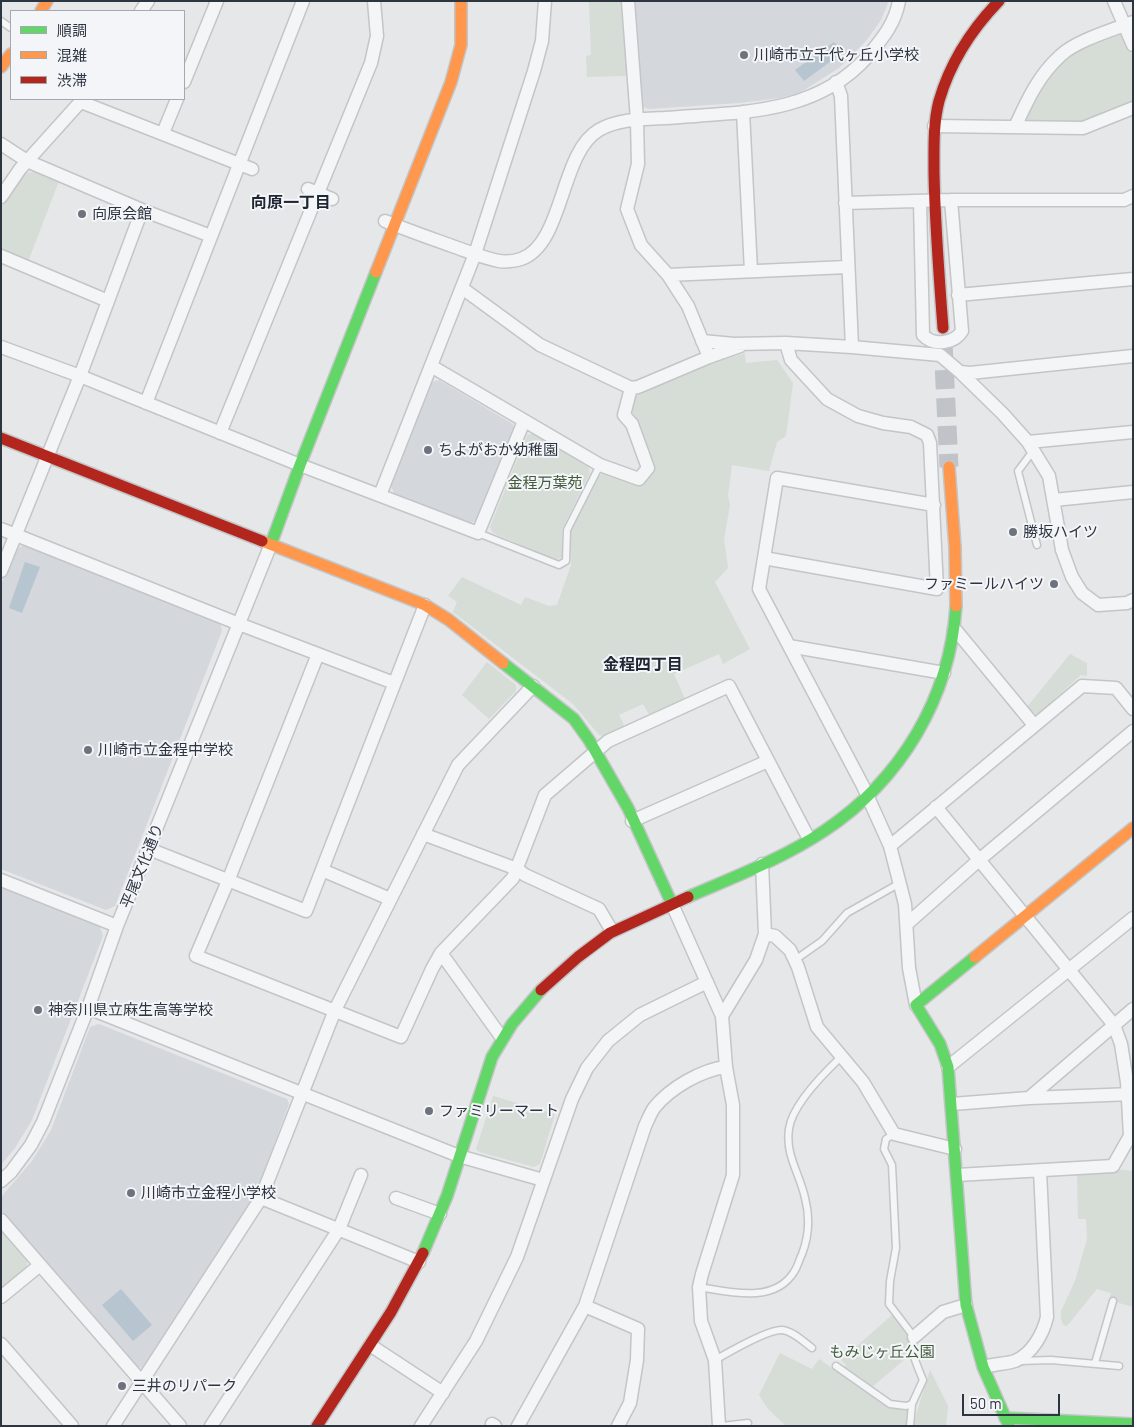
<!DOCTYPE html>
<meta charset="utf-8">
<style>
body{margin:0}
#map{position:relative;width:1134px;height:1427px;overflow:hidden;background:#e5e7e9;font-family:Barlow,"Noto Sans JP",sans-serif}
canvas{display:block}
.frame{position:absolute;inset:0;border:2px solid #2d3541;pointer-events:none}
.legend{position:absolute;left:10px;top:10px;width:175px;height:90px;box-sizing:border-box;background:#f3f5f8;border:1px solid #a4a8af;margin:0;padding:6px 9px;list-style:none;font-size:15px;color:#2d3541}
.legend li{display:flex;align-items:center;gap:10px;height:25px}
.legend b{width:25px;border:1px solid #a4a8af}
.scale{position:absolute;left:962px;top:1394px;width:98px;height:22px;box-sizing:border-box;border:2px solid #2d3541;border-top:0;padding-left:6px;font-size:15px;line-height:18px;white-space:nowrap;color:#2d3541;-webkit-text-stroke:4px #f3f5f8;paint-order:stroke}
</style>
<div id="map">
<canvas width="1134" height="1427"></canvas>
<div class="frame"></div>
<ul class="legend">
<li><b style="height:6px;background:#63d668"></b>順調</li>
<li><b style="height:6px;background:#ff974d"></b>混雑</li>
<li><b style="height:6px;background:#b3261e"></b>渋滞</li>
</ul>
<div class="scale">50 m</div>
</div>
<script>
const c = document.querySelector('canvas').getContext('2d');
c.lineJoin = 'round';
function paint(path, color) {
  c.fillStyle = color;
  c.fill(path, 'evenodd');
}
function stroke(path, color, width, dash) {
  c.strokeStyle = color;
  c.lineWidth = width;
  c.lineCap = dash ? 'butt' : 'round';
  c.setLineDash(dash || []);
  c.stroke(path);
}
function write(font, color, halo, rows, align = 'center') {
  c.font = font + ' Barlow,"Noto Sans JP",sans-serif';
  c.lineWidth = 4;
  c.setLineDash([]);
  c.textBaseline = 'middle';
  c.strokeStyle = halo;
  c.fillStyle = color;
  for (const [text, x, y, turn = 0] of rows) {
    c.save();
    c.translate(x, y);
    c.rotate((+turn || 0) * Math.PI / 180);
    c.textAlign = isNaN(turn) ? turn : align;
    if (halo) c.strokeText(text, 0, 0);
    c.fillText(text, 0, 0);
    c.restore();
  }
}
paint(new Path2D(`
 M635 1H889L881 20 866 41 839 68 801 92 780 98 739 103 649 109 641 106Z
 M439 380 513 424 514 428 477 521 470 523 395 494 391 487 431 382Z
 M25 545 220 622 222 631 115 906 106 910 1 869V585L16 549Z
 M1 888 100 927 103 936 32 1120 15 1148 1 1165Z
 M99 1024 287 1099 289 1104 253 1200 144 1368 137 1367 1 1210V1197L32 1161 51 1130 90 1027Z`), '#d4d7dc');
paint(new Path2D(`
 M589 1H623L622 15 627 76 587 77 586 56 591 55Z
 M1119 33 1123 34 1133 57V101L1081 123 1030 122 1025 116 1046 76 1073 53Z
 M36 172 59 181 28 262 1 251V207L24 173Z
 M745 353 746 363 777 360 793 383 786 436 777 442 769 471 732 465 728 496 730 505 724 539 728 568 715 582 750 649 723 664 719 654 674 674 685 699 650 716 643 704 619 715 625 727 605 736 599 735 573 704 453 612 457 602 448 596 462 577 521 605 525 597 549 606 557 605 571 565V531L600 475 606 473 641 484 655 472 640 424 632 411 637 394 693 369Z
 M534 433 588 465 590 473 562 529V557L556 560 493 533 490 527 527 435Z
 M1070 654 1087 663V676L1081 675 1037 715 1027 707Z
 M487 662 516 685V691L489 719 462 695Z
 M493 1096 555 1114 540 1164 534 1167 479 1152 476 1149Z
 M1113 1169 1133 1171V1307L1109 1300 1111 1293 1097 1289 1067 1326 1063 1325 1061 1318V1311L1075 1281 1087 1239 1086 1219H1078L1077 1171Z
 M1 1228 27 1258V1268L1 1290Z
 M892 1315 909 1335 910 1355 872 1387 845 1368 846 1365 841 1360Z
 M780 1353 812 1369 819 1359 888 1407 905 1409 916 1406 914 1421 930 1370 948 1406 946 1426H786L768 1409 759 1395Z`), '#d6dcd6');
paint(new Path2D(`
 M834 42 842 53 804 81 795 70Z
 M25 562 40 567 22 613 9 608Z
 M121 1289 152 1325 133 1341 102 1305Z`), '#b7c5d1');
stroke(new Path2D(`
 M943 342 949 467`), '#c0c3c7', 19, [19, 9]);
const lane = new Path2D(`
 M1 21 11 28
 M1033 451 1018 471 1037 545
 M478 533 559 565 566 561 567 530 600 465
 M795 960 822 941 847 913 900 883
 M894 1134 886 1139 884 1149 892 1165 896 1248 890 1281 889 1304 914 1337C909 1351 918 1367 923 1380L912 1404 910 1426
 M699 1287C730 1292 774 1304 794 1272 798 1266 799 1260 802 1254 809 1236 810 1217 805 1198 800 1174 785 1155 789 1129 792 1105 824 1073 842 1056
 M715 1360C729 1352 768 1329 782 1330 793 1331 804 1342 812 1348
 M1020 1361 1051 1360 1119 1366
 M1095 1363 1113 1301
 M836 1366 890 1404 906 1406 912 1404
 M722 1426 748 1423`);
const street = new Path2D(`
 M628 1 637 120 638 164 627 209 641 245 668 275 688 306 709 357
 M1114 1 1133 45
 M141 11 148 1
 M184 82 217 1
 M836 82 841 96 852 347
 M81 102 252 169
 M743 112 751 271
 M934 126 1083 128 1133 108
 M1015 127C1027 101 1038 76 1060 56 1075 41 1112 30 1133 22
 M163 133 177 99
 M1 144 27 161 142 210 211 236
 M308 189 332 199
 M1 197 20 169 83 99
 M920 202 923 335C934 347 955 343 962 331L951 200
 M845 203 951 200H1124L1133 196
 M385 221C407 230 430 238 452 246 467 251 483 258 499 261 505 262 515 261 521 259 564 244 560 152 599 130 618 119 643 119 665 118 737 112 815 116 868 56 882 39 895 24 899 1
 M1 256 108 301
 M668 275 847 267
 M462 288 540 345 631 388 638 387 709 357 740 346
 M958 295 1133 279
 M702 341 734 344 786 343 852 347 940 355 960 372 1003 414 1028 442 1049 476 1062 550 1072 577 1082 593 1098 605 1127 603 1133 600
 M1 347 80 376 300 465 478 533 524 421
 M431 366 600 465 639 479 648 468 632 424 624 415 631 388
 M960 372 970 373 1133 356
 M146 403 303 1
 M220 433 371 63 377 36 374 1
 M1028 442 1133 432
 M380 495 475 254 534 71 542 41 545 1
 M1054 500 1133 492
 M1 529 239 624 394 683
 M764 558 937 589 930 443 927 435 911 427 883 423 858 416 827 399 791 360 786 343
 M1 571 80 376 142 210
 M954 628 1034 725
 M789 646 944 673
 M318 654 228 881 196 956 401 1037 432 969 441 953 513 878 545 795 608 741 729 686 809 839
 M936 807 1114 1025 1121 1044 1127 1082 1130 1136 1113 1166 957 1175
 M632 821 768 761
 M423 834 517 869 525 875 599 909 612 931
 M890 846 1082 686 1116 688 1133 709
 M149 849 306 911 425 605
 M322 870 390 899
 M1 880 117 926
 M672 904 722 1016 726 1067 733 1105V1175L702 1274 699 1287 701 1321 715 1360 719 1426
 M908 923 979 860 1133 731
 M765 934 775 936 790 950 798 967 817 1027 863 1082 894 1134 955 1149
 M441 953 502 1038
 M916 1005 909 968 905 904 890 846 863 786 759 589 777 478 934 505
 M88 1008 459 1156 543 1180
 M722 1016 756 960 765 934 762 864
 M948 1067 1133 918
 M1029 1098 1133 1009
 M952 1104 1029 1098 1133 1094
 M1 1181 11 1172 31 1145 43 1122 88 1008 117 926 271 544
 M261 1198 419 1262
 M396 1198 440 1214
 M1 1220 180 1426
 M1 1297 40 1265
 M585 1306 638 1329 637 1360 630 1403 618 1426
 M914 1337 943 1312 966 1305
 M1 1344 72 1426
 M370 1345 443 1393
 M984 1367C994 1364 1006 1364 1015 1361 1032 1354 1043 1334 1047 1317L1040 1171
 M492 1424 495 1426
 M113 1426 261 1198 335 1010 458 765 533 686
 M211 1426 339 1229 361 1175
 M421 1426 476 1341 517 1257 572 1099 587 1068 608 1041 640 1015 707 982
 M518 1426 585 1306 645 1126C648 1120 650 1114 654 1108 670 1088 701 1070 726 1067`);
const fast = new Path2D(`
 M271 544 300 465 376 272
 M503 663 574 719 589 740 628 808 672 904
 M688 897C734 877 782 859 824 831 901 780 950 698 956 606
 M975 957 916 1005 940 1044 948 1067 966 1305 983 1367 1009 1426
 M423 1253 447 1196 492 1057 512 1024 541 990
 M1005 1418 1133 1424`);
const slow = new Path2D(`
 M41 11 47 1
 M1 67 11 54
 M376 272 451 82 461 45V1
 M949 467 955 547 956 606
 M262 541 425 605 449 620 503 663
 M975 957 1133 828`);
const jam = new Path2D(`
 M943 328C939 276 935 225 934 173 934 149 933 124 939 101 950 63 972 29 999 1
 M1 438 262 541
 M541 990 578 957 610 933 688 897
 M317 1426 391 1312 423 1253`);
stroke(lane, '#c3c5c7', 9);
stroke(street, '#c3c5c7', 15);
stroke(fast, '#c3c5c7', 14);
stroke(slow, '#c3c5c7', 14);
stroke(jam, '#c3c5c7', 14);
stroke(lane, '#f4f5f6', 6);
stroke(street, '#f4f5f6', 12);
stroke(fast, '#63d668', 11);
stroke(slow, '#ff974d', 11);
stroke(jam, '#b3261e', 11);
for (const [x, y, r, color] of [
 [744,55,5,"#6d737c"],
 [82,214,5,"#6d737c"],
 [428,450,5,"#6d737c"],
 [1013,532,5,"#6d737c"],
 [1054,584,5,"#6d737c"],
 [88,750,5,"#6d737c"],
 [38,1010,5,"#6d737c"],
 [429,1111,5,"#6d737c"],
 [131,1193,5,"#6d737c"],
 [122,1386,5,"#6d737c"]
]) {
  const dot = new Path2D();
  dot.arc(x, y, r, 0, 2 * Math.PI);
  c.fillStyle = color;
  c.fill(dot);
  stroke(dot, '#f3f5f8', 2);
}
write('15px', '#2d3541', '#f3f5f8', [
 ["川崎市立千代ヶ丘小学校",754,55],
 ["向原会館",92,214],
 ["ちよがおか幼稚園",438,450],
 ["勝坂ハイツ",1023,532],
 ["ファミールハイツ",1044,584,"right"],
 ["川崎市立金程中学校",98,750],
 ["神奈川県立麻生高等学校",48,1010],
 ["ファミリーマート",439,1111],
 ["川崎市立金程小学校",141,1193],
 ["三井のリパーク",132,1386]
], 'left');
write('15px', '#435c3c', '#f3f5f8', [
 ["金程万葉苑",545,483],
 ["もみじヶ丘公園",882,1352]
]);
write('15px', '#2d3541', '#f3f5f8', [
 ["平尾文化通り",142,866,-68]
]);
write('bold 16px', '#1f2732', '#f3f5f8', [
 ["向原一丁目",291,203],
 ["金程四丁目",643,665]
]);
</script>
